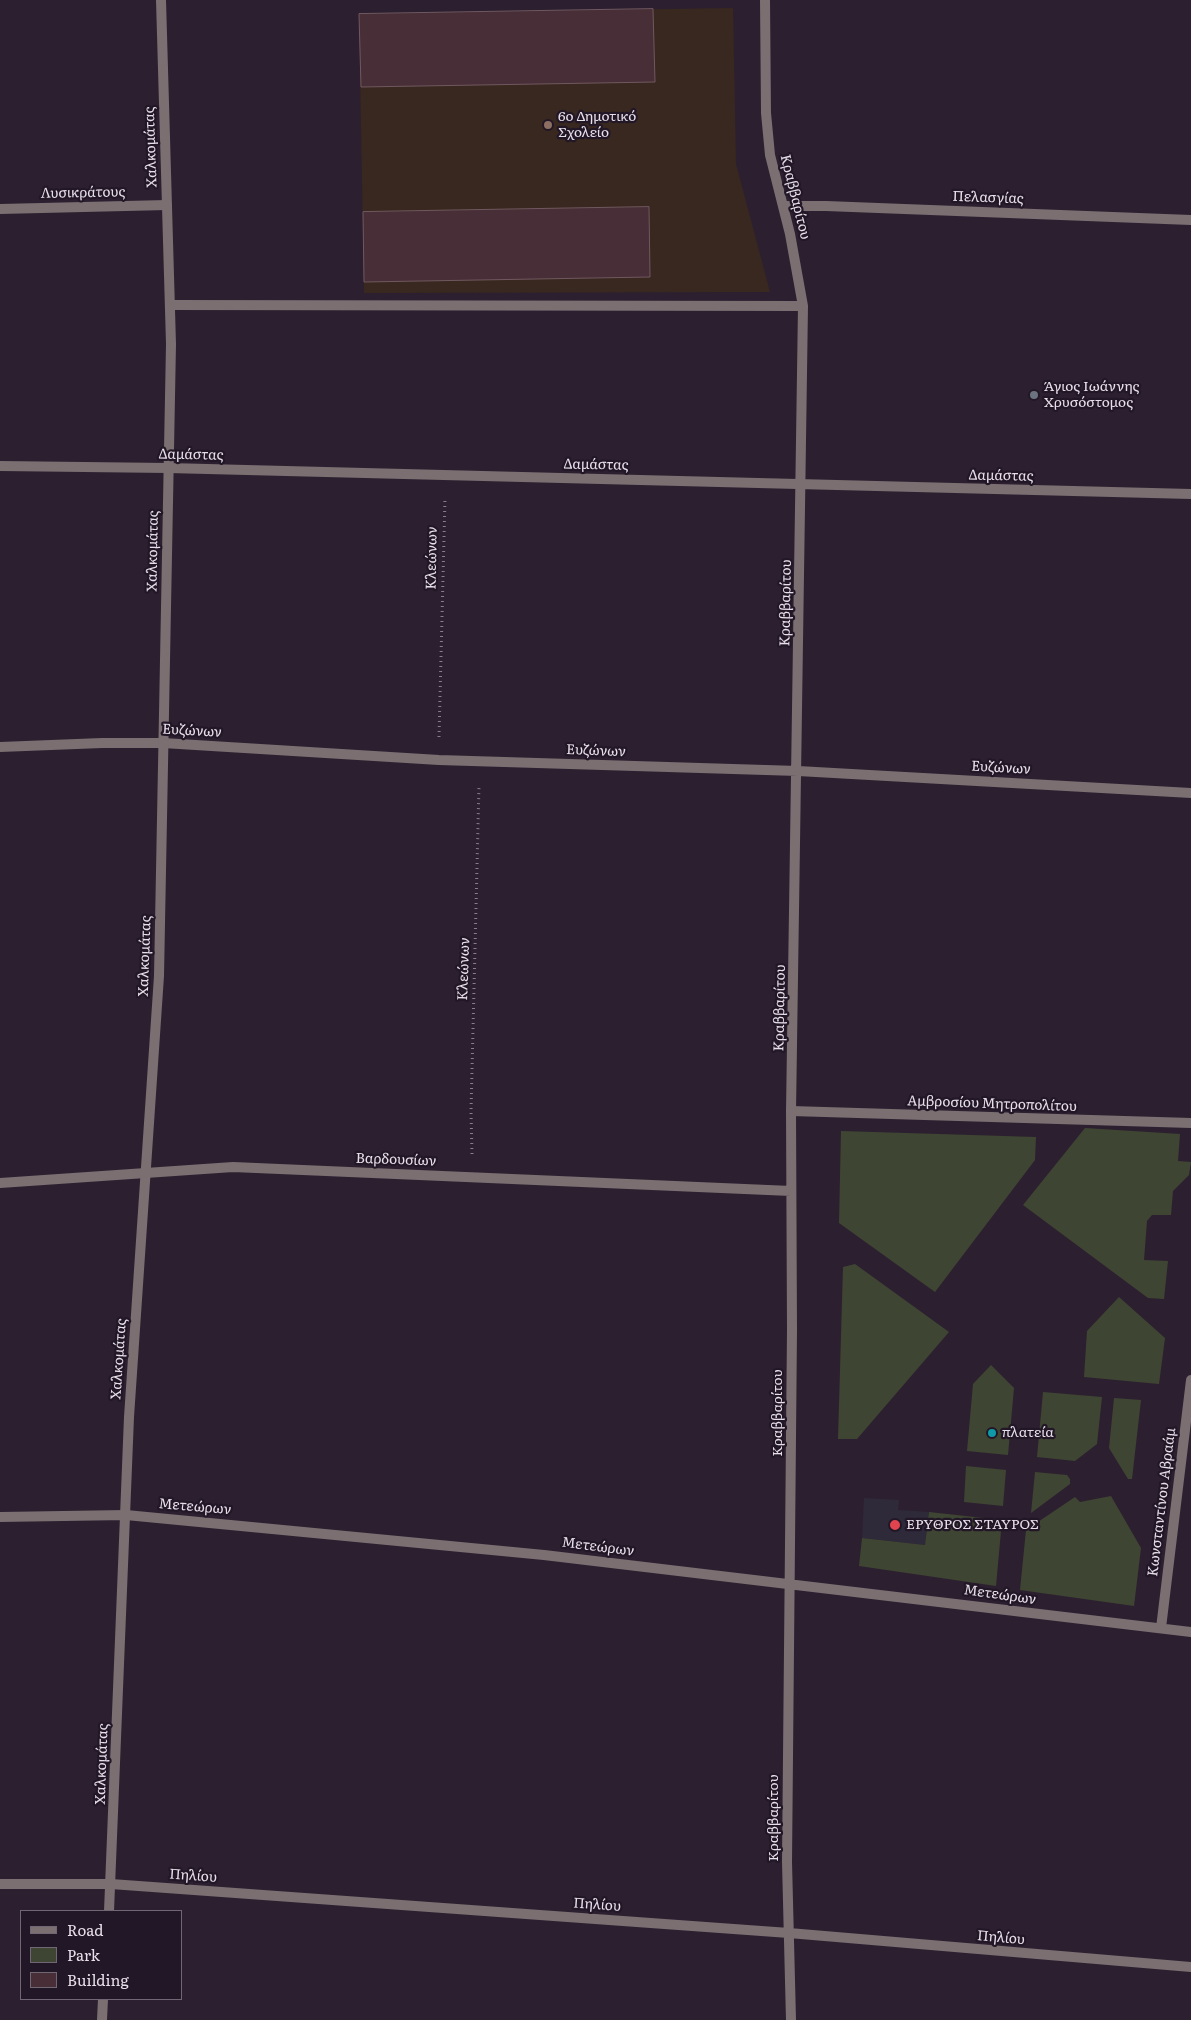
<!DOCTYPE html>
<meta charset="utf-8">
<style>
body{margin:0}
#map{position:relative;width:1191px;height:2020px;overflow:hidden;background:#2c2030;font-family:Literata,serif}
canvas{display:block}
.legend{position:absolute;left:20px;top:1910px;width:162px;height:90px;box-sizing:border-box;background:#221726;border:1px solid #716774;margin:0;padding:6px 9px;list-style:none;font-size:15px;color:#e7dfea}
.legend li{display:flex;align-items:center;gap:10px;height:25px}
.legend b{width:25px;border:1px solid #716774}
</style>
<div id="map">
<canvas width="1191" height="2020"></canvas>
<ul class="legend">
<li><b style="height:6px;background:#7b6f72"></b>Road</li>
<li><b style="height:14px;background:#3f4533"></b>Park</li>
<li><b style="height:14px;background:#482e37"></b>Building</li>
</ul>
</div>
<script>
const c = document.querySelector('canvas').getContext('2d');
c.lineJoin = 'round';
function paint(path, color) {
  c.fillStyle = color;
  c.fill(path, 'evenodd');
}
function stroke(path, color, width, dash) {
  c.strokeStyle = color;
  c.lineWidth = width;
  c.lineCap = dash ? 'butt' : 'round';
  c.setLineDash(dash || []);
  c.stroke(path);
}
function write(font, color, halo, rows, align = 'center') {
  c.font = font + ' Literata,serif';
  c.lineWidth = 4.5;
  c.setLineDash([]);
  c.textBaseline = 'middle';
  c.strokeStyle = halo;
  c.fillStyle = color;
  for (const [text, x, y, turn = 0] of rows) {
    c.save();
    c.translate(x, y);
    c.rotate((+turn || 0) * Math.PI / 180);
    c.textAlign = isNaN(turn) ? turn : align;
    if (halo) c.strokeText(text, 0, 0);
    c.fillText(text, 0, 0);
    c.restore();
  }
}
paint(new Path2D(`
 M733 8 736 164 770 292 364 293 359 14Z`), '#39281f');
paint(new Path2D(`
 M864 1498 899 1500 898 1510 929 1512 925 1545 862 1538Z`), '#2e2a3a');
paint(new Path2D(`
 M1085 1128 1180 1134 1178 1161 1191 1162 1189 1175 1173 1191 1171 1215H1152L1147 1221 1144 1260 1168 1261 1164 1299 1148 1298 1023 1205Z
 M841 1131 1036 1137 1035 1160 935 1292 839 1223Z
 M855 1264 949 1332 857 1439H838L843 1267Z
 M1119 1297 1165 1338 1159 1384 1084 1377 1087 1331Z
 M991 1365 1014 1388 1008 1455 967 1451 973 1384Z
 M1043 1392 1102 1397 1097 1444 1075 1461 1037 1457Z
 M1114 1398 1141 1400 1132 1479H1128L1109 1448Z
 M966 1466 1006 1470 1003 1506 964 1502Z
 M1035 1472 1067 1475 1070 1479V1484L1031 1513Z
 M1111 1496 1141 1548 1134 1606 1020 1590 1026 1530 1075 1497 1080 1502Z
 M929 1512 1002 1520 996 1586 859 1566 862 1538 925 1545Z`), '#3f4533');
const building = new Path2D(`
 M653 9 655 82 361 87 359 14Z
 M649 207 650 277 364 282 363 212Z`);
paint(building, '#482e37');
stroke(building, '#705860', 1);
stroke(new Path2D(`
 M439 737 445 498
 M472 1154 471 1111 479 785`), '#887e8c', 3, [1, 4]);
stroke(new Path2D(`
 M791 1111 1191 1123`), '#7b6f72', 10);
stroke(new Path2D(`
 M765 0 766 113 770 155 790 234 803 306 791 1111 792 1330 787 1862 791 2020
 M784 206H826L1191 220
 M0 209 167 205
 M170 305 803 306
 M0 466 168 468 1191 494
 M0 747 102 743H163L439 760 798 771 1191 793
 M0 1183 233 1167 791 1191
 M0 1517 126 1515 544 1555 1191 1632
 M1161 1628 1191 1380
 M0 1884H111L789 1933 1191 1967`), '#7b6f72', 10);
stroke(new Path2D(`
 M109 1911 129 1417 159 976 171 344 161 0
 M102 2020 103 1999`), '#7b6f72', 10);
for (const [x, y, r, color] of [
 [548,125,5,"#8d6e63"],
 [1034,395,5,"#6b7280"],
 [992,1433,5,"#0f9aa8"],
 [895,1525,6,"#e0444e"]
]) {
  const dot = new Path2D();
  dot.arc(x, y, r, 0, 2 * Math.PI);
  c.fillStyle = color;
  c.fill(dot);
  stroke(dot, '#221726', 2);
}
write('14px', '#e7dfea', '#221726', [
 ["6ο Δημοτικό",558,117],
 ["Σχολείο",558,133],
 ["Άγιος Ιωάννης",1044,387],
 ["Χρυσόστομος",1044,403],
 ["πλατεία",1002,1433],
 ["ΕΡΥΘΡΟΣ ΣΤΑΥΡΟΣ",906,1525]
], 'left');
write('14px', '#e7dfea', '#221726', [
 ["Χαλκομάτας",151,147,-92],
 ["Λυσικράτους",83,193,-1],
 ["Κραββαρίτου",795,197,76],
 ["Πελασγίας",988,198,2],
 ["Δαμάστας",191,455,1],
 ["Δαμάστας",596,465,1],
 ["Δαμάστας",1001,476,1],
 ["Χαλκομάτας",153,551,-89],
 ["Κλεώνων",432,558,-89],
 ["Κραββαρίτου",786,603,-89],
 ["Ευζώνων",192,731,3],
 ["Ευζώνων",596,751,2],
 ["Ευζώνων",1001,768,3],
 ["Χαλκομάτας",145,956,-88],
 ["Κλεώνων",464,969,-88],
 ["Κραββαρίτου",780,1008,-89],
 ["Αμβροσίου Μητροπολίτου",992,1104,2],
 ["Βαρδουσίων",396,1160,2],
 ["Χαλκομάτας",119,1359,-86],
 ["Κραββαρίτου",778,1413,-90],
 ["Κωνσταντίνου Αβραάμ",1162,1502,-83],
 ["Μετεώρων",195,1507,5],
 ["Μετεώρων",598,1547,7],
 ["Μετεώρων",1000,1595,8],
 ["Χαλκομάτας",102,1764,-88],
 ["Κραββαρίτου",774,1818,-90],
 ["Πηλίου",193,1876,4],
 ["Πηλίου",597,1905,4],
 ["Πηλίου",1001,1938,5]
]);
</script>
